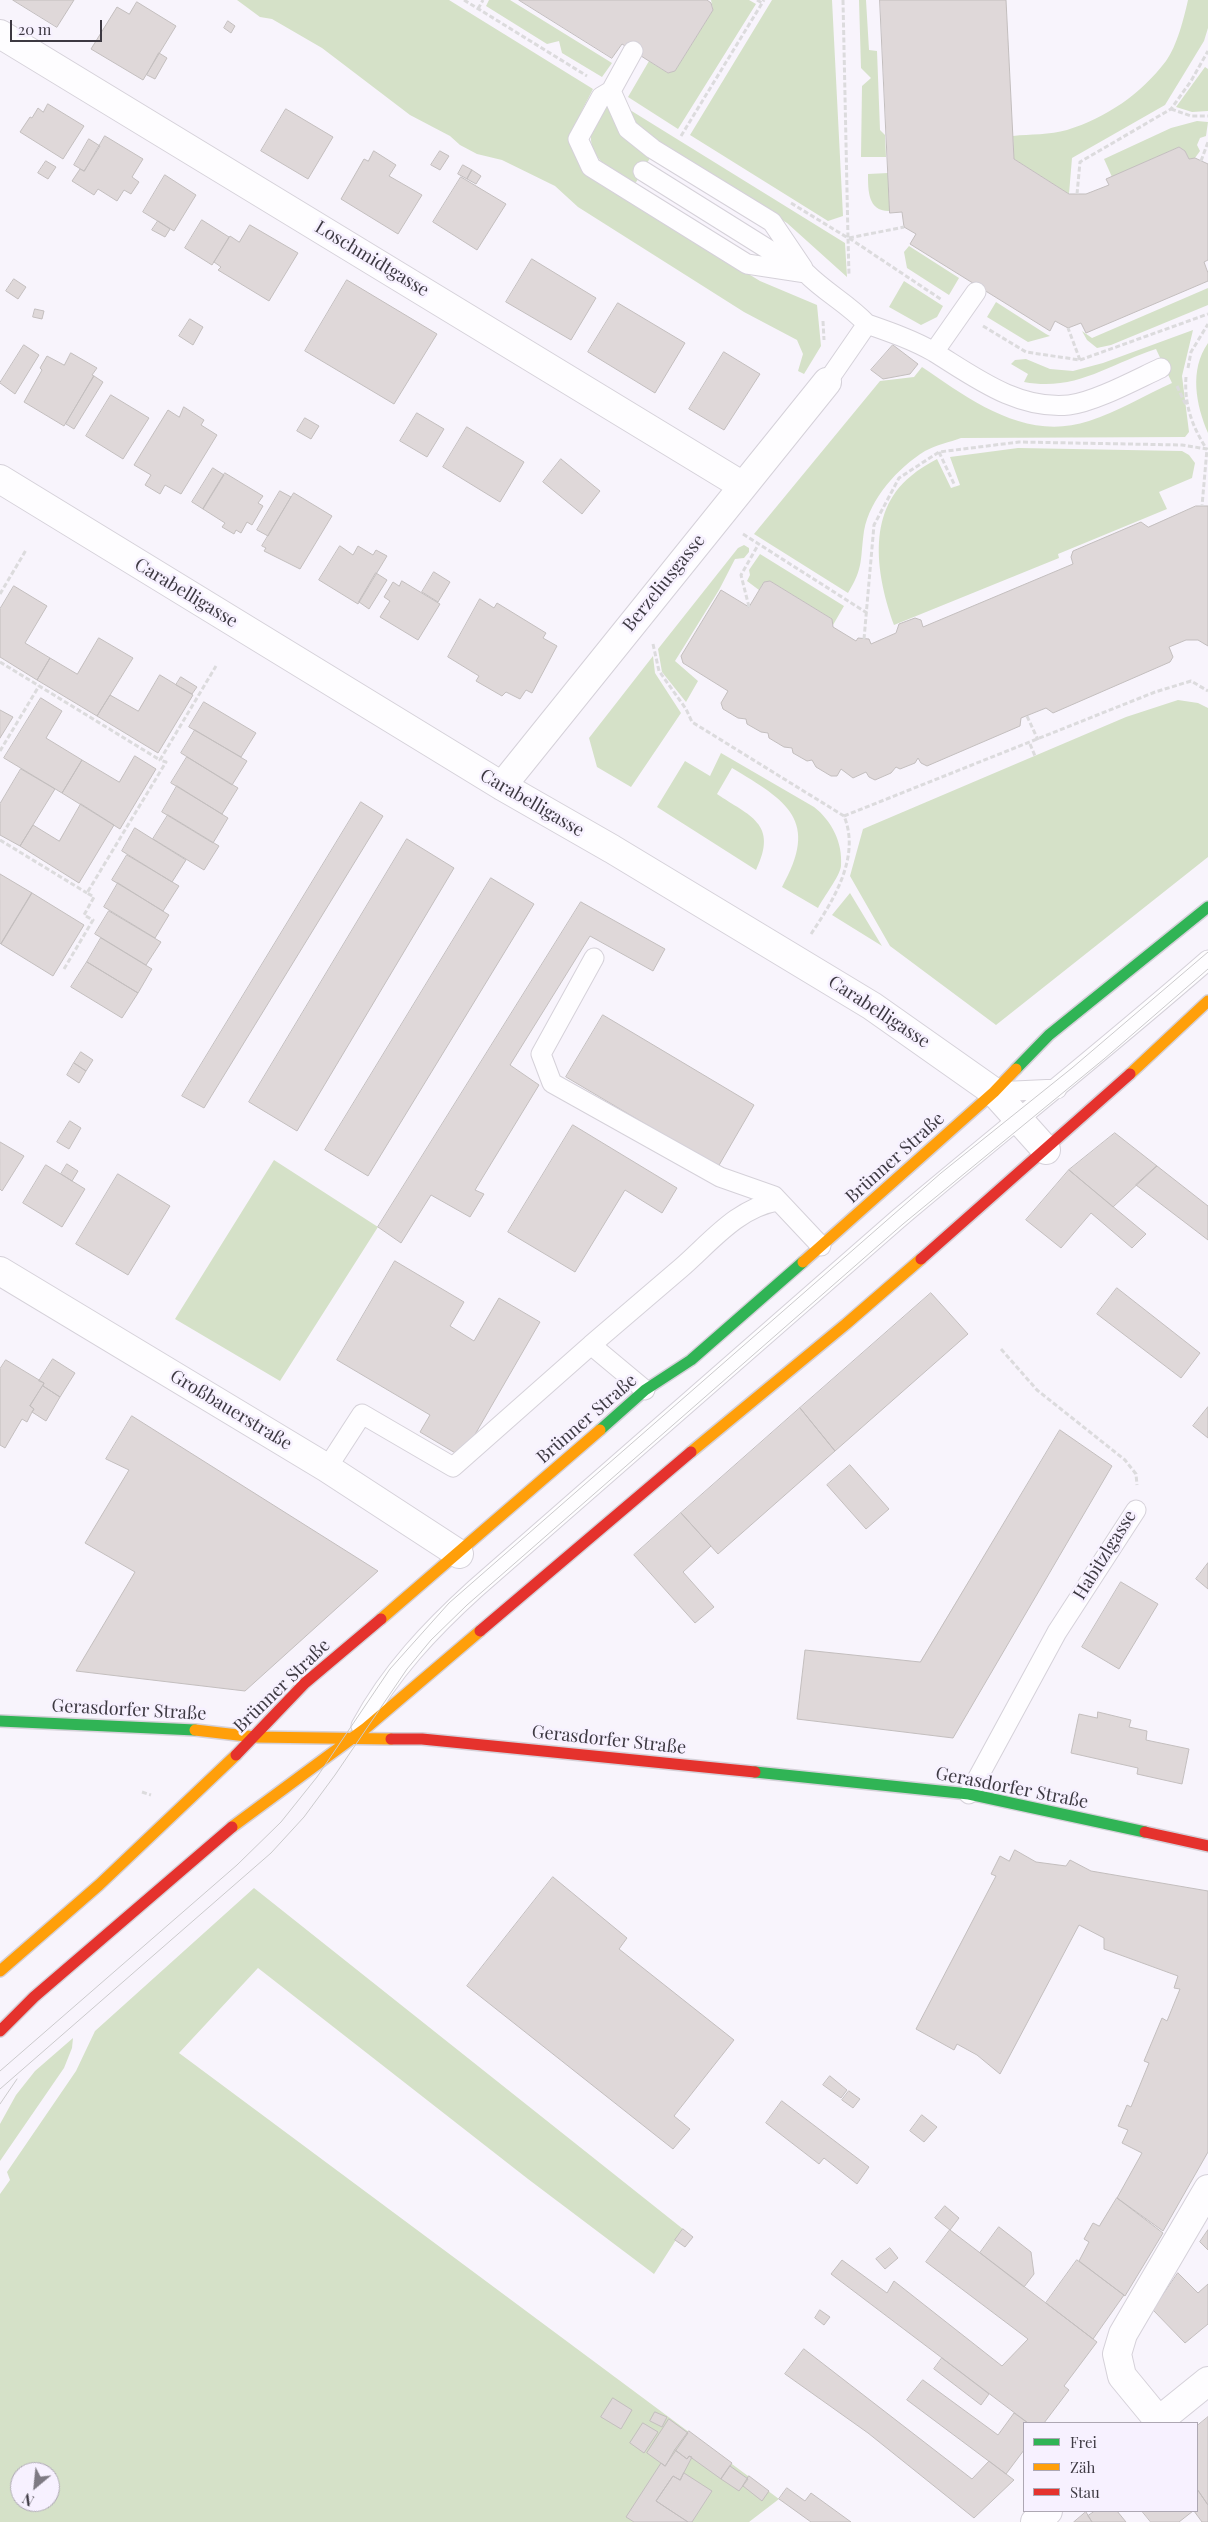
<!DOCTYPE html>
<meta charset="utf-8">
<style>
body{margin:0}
#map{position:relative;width:1208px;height:2522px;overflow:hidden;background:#f8f4fc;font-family:"Playfair Display",serif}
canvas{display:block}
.legend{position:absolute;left:1023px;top:2422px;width:175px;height:90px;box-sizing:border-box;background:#f7f1ff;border:1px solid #ada7b3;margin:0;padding:6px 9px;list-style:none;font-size:15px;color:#3d3942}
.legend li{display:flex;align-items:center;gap:10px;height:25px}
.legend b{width:25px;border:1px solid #ada7b3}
.north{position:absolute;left:10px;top:2462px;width:50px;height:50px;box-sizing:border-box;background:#f7f1ff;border:1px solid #ada7b3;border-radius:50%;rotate:208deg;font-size:14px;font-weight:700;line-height:20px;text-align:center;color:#3d3942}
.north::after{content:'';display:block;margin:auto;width:18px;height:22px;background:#7e7a83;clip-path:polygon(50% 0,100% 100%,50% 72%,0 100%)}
.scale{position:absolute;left:10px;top:20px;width:92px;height:22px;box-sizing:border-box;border:2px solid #3d3942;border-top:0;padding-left:6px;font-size:15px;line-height:18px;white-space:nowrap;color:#3d3942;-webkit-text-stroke:4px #f7f1ff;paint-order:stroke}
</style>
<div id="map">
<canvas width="1208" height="2522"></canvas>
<ul class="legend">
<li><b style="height:6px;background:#30b455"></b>Frei</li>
<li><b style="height:6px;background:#ff9f0a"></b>Zäh</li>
<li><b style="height:6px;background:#e5322d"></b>Stau</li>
</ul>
<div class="north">N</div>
<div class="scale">20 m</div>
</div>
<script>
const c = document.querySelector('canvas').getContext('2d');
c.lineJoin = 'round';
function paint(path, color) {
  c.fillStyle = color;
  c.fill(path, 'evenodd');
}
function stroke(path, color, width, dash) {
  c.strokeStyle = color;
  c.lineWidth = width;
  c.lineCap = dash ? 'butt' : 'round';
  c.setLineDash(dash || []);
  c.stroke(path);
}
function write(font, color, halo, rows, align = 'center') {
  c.font = font + ' "Playfair Display",serif';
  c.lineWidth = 5;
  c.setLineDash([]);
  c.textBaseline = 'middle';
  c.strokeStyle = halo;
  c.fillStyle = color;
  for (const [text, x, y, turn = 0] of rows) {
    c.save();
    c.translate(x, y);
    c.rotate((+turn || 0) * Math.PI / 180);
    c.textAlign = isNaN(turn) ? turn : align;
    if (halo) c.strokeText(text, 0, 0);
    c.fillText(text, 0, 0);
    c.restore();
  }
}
paint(new Path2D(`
 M237 0H449L593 89C574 126 563 141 591 178L760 281 817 305 821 346 804 374 798 371 803 354 797 340 744 312 578 207 555 186 502 160 477 154 460 145 450 136 410 115 322 48 272 19 260 17Z
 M489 0H510L612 63 602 77 562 53 559 41 547 44 486 6Z
 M711 0H749L756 4 678 129 628 97 649 61 668 73 675 71 713 10Z
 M772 0H832L843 216 828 221 690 135Z
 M859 0H866L869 50 877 51 880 130 885 135 886 157H861L862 86 871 78 861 68Z
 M1188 0H1208V28L1204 41 1165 105 1072 158 1069 194 1014 159 1013 136C1030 134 1050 135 1067 130 1106 118 1141 94 1166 61 1177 46 1184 18 1188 0Z
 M1205 67 1208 69V111L1192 112 1176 107Z
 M609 101 650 158 635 184C616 173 589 161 591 135 592 124 603 111 609 101Z
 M630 110 845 243 847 277 787 223 643 134 634 122Z
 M1197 121 1208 122 1206 136 1200 138 1197 145 1200 151 1195 158 1189 159 1185 151 1179 147 1112 177 1104 159 1171 128Z
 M888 173 890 211C868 212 868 191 868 174Z
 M909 246 959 278 949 295 907 268 904 252Z
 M904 281 943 306 937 317 921 325 889 307Z
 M1208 288V305L1111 345 1097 348 1087 340 1082 331 1092 338Z
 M996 302 1046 334 1050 336 1028 342 987 317Z
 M1193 330 1182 376 1189 432 1185 437 961 438C950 442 936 445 925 451 898 468 870 498 864 531 860 559 864 567 848 593L754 534 880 381 914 377 922 367C971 400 1025 442 1089 421 1117 412 1145 395 1172 383L1156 349C1109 364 1076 392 1024 382L1028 374 1011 364 1015 360 1026 359 1050 369 1073 371 1103 363Z
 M1208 343V433C1196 405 1189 370 1208 343Z
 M1018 448 1182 451 1189 455 1195 463 1192 478 1159 492 1167 509 1058 554 1059 558 894 625C877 578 865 513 911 476 919 469 928 464 937 459L951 488 960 485 950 457Z
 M744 545 749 548V552L744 558 735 559 719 590 675 661 698 681 686 702 662 672 658 649 738 548Z
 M760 554 844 606 833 625 832 619 770 581 764 582 759 590 747 581 750 575 749 570Z
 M653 656 655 673 681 713 631 787 597 767 589 738Z
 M1178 700 1198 703 1208 708V857L996 1025 890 946 850 876 863 829 1126 717Z
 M721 753 814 807C832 821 843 843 841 866 840 876 823 898 818 908L782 887C820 820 787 801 732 768L717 794C749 816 779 823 756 870L657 807 685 761 710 776Z
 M850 893 882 946 832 915Z
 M274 1160 378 1227 280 1381 175 1319Z
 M254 1888 683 2229 654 2274 528 2179 258 1968 179 2053 779 2499 749 2522H0V2194L10 2180 7 2172 76 2071 95 2031ZM20 2472H50V2502H20Z
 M73 2038 72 2048 64 2068 0 2161V2124L16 2095 35 2071Z`), '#d5e1c8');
const building = new Path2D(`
 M13 0H74L57 27Z
 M519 0H707L711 3 713 10 675 71 668 73 622 44 612 58Z
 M880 0H1006L1014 159 1069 194H1086L1109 185 1106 179 1179 147 1185 151 1189 159 1195 158 1208 164V260L1204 262 1208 273V281L1086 333 1081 323 1068 328 1055 321 1050 331 910 244 916 234 904 227 902 212 890 213Z
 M137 2 176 26 143 80 91 49 117 7 129 14Z
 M228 21 235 26 231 33 224 28Z
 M159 53 167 58 155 79 147 75Z
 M48 104 84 126 63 159 20 132 30 117 32 118 38 108 43 112Z
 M286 109 333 137 308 179 261 151Z
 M105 136 143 159 132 177 139 182 131 194 124 190 117 201 98 189 94 195 72 181 80 169 84 171Z
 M89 139 100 146 84 171 74 165Z
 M374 151 396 165 389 176 422 195 398 234 341 199 364 159 368 161Z
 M440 151 449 156 440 170 431 165Z
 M46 161 56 167 48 179 38 173Z
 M463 165 472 170 467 179 458 174Z
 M472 170 481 176 476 184 467 179Z
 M165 175 196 195 174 231 143 212Z
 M461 177 506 204 477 250 433 222Z
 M202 220 229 237 212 265 185 248Z
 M158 221 170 229 165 237 152 230Z
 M250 225 298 253 269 301 218 270 221 267 214 262 230 236 239 242Z
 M532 259 596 298 571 340 506 302Z
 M14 279 26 287 18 299 6 291Z
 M347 280 437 334 394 404 305 351Z
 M618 303 685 343 655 393 588 352Z
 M35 309 44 311 42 319 33 317Z
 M190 319 203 327 193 345 179 336Z
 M24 345 39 355 15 394 0 383Z
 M893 345 918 364 910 374 883 379 871 370Z
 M724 352 760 374 724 430 689 409Z
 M71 353 97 368 92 375 94 376 64 426 24 402 42 370 40 368 47 356 64 365Z
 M94 376 103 382 74 429 66 424Z
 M111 395 149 418 123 459 86 436Z
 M184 407 204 420 201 425 217 435 181 494 165 485 160 494 145 485 151 475 134 465 168 410 179 417Z
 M417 413 444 429 427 457 400 441Z
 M305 418 319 426 311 439 297 431Z
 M467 427 524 462 500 502 443 467Z
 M561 459 600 491 582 514 543 482Z
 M213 468 224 475 203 509 192 502Z
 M225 473 263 496 258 503 263 506 252 525 247 522 241 533 236 530 234 534 222 527 225 523 203 509Z
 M280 491 291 497 268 536 257 530Z
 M294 493 332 516 300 569 264 551 266 548 262 546Z
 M1196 506H1208V646L1198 640H1186L1169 647 1173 657 1170 662 1053 713 1046 708 1021 718 1020 726 927 766 921 763 918 758 915 763 900 769 896 767 891 773 875 780 869 777 866 772 853 778 841 769 837 776H831L816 767 812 760 807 761 793 753 792 748 784 747 769 738 768 733 761 732 747 724 746 719 738 718 723 709 721 703 728 691 683 663 681 656 721 590 749 607 764 582 770 581 832 619 833 627 856 641 858 638 869 639 871 644 896 633 899 624 915 618 921 620 923 627 1073 564 1071 557 1073 551 1141 522 1148 527Z
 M340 546 353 555 358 546 373 555 376 550 387 556 358 604 319 580Z
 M434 572 450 582 438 602 422 592Z
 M376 573 387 580 369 609 359 602Z
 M402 581 440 604 418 640 380 617 390 601 384 597 393 582 399 586Z
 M14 586 47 606 25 643 50 658 37 680 0 657V609Z
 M480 599 494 608 497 603 546 633 543 638 557 646 532 693 526 690 520 699 506 692 502 696 476 681 479 676 448 657Z
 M99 638 133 658 97 716 37 680 50 658 77 674Z
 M160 675 193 695 158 753 97 716 110 695 138 711Z
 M181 677 197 687 192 694 176 685Z
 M41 698 62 711 46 738 82 760 62 793 4 758Z
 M204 702 256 733 241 757 189 727Z
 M0 710 13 717 0 738Z
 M195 730 247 761 232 785 181 753Z
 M135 756 156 769 120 829 62 793 82 760 119 782Z
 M187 757 238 788 222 814 171 783Z
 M21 769 55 789 20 846 0 835V804Z
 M177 786 228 818 213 843 162 812Z
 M361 802 383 816 204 1108 182 1096Z
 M81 804 114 825 79 883 20 846 33 825 59 841Z
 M168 815 219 846 204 870 153 839Z
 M135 828 186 860 172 882 122 851Z
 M407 839 454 868 297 1131 249 1102Z
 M127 855 179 886 163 911 112 880Z
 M0 874 32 893 1 944 0 943Z
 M491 878 534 904 368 1176 325 1150Z
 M118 883 169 915 155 938 104 907Z
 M32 893 84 925 53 976 1 944Z
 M581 902 665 949 653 971 590 936 510 1065 539 1085 475 1190 484 1194 470 1217 431 1195 401 1243 378 1227Z
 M109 911 161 942 146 965 95 934Z
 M101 938 152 969 138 993 87 962Z
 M87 962 138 993 122 1018 71 987Z
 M603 1015 754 1105 718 1167 566 1077Z
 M81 1052 93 1060 86 1071 74 1063Z
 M74 1063 86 1071 79 1083 67 1075Z
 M70 1121 81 1128 69 1149 57 1142Z
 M573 1125 677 1188 662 1213 625 1190 575 1272 508 1232Z
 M1115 1133 1157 1166 1113 1207 1069 1170Z
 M0 1142 24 1156 2 1191 0 1189Z
 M67 1164 78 1171 72 1181 61 1174Z
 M46 1165 85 1189 62 1227 23 1203Z
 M1157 1166 1208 1206V1240L1136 1185Z
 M1069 1170 1146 1234 1132 1248 1091 1213 1061 1248 1026 1220Z
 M118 1174 170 1206 128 1275 76 1244Z
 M395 1261 464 1302 450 1326 474 1341 499 1298 540 1322 462 1457 420 1432 430 1415 337 1360Z
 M1117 1288 1200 1353 1181 1378 1097 1314Z
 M931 1293 968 1334 835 1451 800 1408Z
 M53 1359 75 1373 60 1397 43 1386 44 1383 39 1381Z
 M6 1360 44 1383 30 1406 34 1409 32 1412 27 1422 22 1419 5 1448 0 1445V1369Z
 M43 1386 60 1397 46 1421 32 1412 34 1409 30 1406Z
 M1208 1407V1438L1193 1426Z
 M800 1408 835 1451 718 1554 681 1513Z
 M132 1416 378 1571 245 1691 76 1671 135 1572 85 1543 129 1470 106 1459Z
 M1060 1430 1112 1466 953 1738 797 1719 805 1650 920 1662Z
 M850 1465 889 1509 866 1529 827 1485Z
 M681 1513 711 1546 683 1572 714 1607 695 1623 634 1555Z
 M1208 1563V1589L1196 1579Z
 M1121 1582 1158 1604 1119 1669 1082 1647Z
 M1098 1712 1131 1720 1129 1727 1147 1731 1146 1740 1189 1749 1182 1784 1137 1774 1138 1768 1071 1753 1079 1714 1097 1718Z
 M1015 1850 1036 1862 1066 1866 1070 1860 1091 1871 1208 1891V2152L1163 2231 1117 2198 1142 2153 1122 2143 1128 2130 1118 2126 1127 2105 1131 2107 1149 2063 1144 2061 1162 2018 1167 2021 1180 1989 1174 1988 1178 1976 1104 1949V1938L1079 1925 1000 2074 977 2055 957 2044 954 2050 916 2029 996 1876 991 1874 1000 1856 1009 1861Z
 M553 1877 627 1938 619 1949 734 2040 674 2116 690 2129 673 2149 467 1986Z
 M830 2076 847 2090 841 2098 823 2085Z
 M849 2091 860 2099 853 2108 842 2100Z
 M782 2101 869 2167 857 2184 824 2158 819 2164 766 2123Z
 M922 2115 937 2127 924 2142 910 2131Z
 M1117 2198 1163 2233 1125 2296 1079 2261 1089 2242 1084 2239 1093 2223 1099 2226Z
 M945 2206 959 2218 950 2230 935 2218Z
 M999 2227 1031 2252 1034 2274 1024 2287 980 2253Z
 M683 2229 693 2237 685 2247 675 2240Z
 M950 2230 1097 2342 1064 2386 1069 2390 1044 2423H1028L831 2274 842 2260 887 2293 894 2281 1002 2366 1028 2339 926 2262Z
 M1208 2230V2250L1200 2242Z
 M890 2248 898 2258 885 2269 876 2259Z
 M1077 2260 1124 2295 1093 2339 1046 2303Z
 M1178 2273 1198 2293 1208 2284V2324L1185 2343 1153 2310Z
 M820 2310 830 2317 824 2325 815 2318Z
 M804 2349 972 2479 989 2461 1014 2480 974 2518 868 2433 785 2374Z
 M942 2358 989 2394 981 2405 934 2369Z
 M923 2380 998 2435 1014 2413 1028 2423H1024V2450L1006 2474 907 2400Z
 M613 2398 632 2410 621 2429 601 2417Z
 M655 2412 667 2417 662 2427 650 2421Z
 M1208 2417V2505L1197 2489V2426Z
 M669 2419 688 2433 665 2466 647 2453Z
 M643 2423 658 2432 644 2453 630 2443Z
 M689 2431 732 2463 721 2479 689 2456 687 2459 675 2450Z
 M675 2450 687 2459 689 2456 692 2457 680 2480 673 2476 656 2501 688 2522H634L626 2517 661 2463 665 2466Z
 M730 2466 748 2479 739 2491 721 2479Z
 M684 2473 712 2491 692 2522H688L656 2501 673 2476 680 2480Z
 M749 2476 769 2491 762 2501 743 2486Z
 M787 2488 805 2501 811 2493 851 2522H811L779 2499Z
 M1197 2489 1208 2505V2522H1202L1194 2511H1197Z
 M1095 2511H1117L1126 2522H1092L1088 2516Z
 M1142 2511H1193L1179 2522H1151Z
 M1086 2512 1092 2522H1074Z`);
paint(building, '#dfd8d9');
stroke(building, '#c3bebe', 1);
const lane = new Path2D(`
 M633 51 611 91 601 97 578 139 591 167 747 264 806 273
 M611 91 628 129 653 149 772 222 803 268
 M643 171 806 273C826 293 847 303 867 324L827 382
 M867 324C890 332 913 340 934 352 976 378 1018 410 1069 405 1095 402 1137 379 1161 368
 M934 352 976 292
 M594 958 541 1054 552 1083 720 1177 774 1196 821 1246
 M994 1092 1057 1089
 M591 1345C621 1319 651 1294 681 1268 711 1242 737 1208 778 1201
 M327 1468 362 1414 453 1467 591 1345 645 1390
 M361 1726C390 1672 431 1629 475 1589L898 1219C1001 1132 1106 1049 1208 960
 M969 1794 1057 1632 1136 1510`);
const street = new Path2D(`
 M0 34 743 486
 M0 479 502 786 612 849 872 1006 994 1092 1046 1150
 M502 786 827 382
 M0 1271 327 1468 459 1554
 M1159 2421 1122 2376 1117 2354 1123 2334 1208 2189
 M1156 2423 1208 2381
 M1035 2522 1048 2511`);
const fast = new Path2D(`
 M1016 1069 1049 1035 1208 907
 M600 1430 645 1390 691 1360 803 1262
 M0 1721 195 1730
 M755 1772 969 1794 1145 1832`);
const slow = new Path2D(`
 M1130 1074 1208 1001
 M803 1262 994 1092 1016 1069
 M691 1452 846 1324 921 1259
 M381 1619 600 1430
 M195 1730 255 1737 391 1739
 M232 1827 366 1728 480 1631
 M0 1971 99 1885 236 1755`);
const jam = new Path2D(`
 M921 1259 1130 1074
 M480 1631 691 1452
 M391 1739H422L755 1772
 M236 1755 305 1683 381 1619
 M1145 1832 1208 1846
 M0 2031 34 1997 232 1827`);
stroke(lane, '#d5d1d9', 21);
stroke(street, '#d5d1d9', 30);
stroke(fast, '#d5d1d9', 14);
stroke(slow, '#d5d1d9', 14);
stroke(jam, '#d5d1d9', 14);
stroke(new Path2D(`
 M464 0 587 76
 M757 0 762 3
 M843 0 848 238
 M478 9 483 0
 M1171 109 1191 116H1208
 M681 136 764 0
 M1201 161 1208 142
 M1077 194 1080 162 1171 109 1191 81 1208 51
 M791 203 848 238 849 275
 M849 238 942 300
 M849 238 904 227
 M823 321 824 340
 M983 326 1026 352 1080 360 1068 328
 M1080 360 1208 314
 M1188 368 1191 352 1208 324
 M1186 377C1184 404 1192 426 1206 448
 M1177 386 1186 405
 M939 452 955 486
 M743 534 867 613
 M0 594 26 550
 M749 607 741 575 758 545
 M864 639 874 525 899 478 939 452 1019 442 1182 445 1207 449 1202 506
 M653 644 659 671 686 709 692 722 844 816C861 857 833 901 811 934
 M0 662 160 760
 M1027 716 1038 740
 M1030 744 1035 756
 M0 751 39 686
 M844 816 1155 692 1191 681 1208 691
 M0 840 87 893
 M64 969 93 920 84 915 94 897 87 893 166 762 160 760 216 666
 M1001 1349 1037 1390 1125 1460 1136 1474 1137 1485
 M142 1792 151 1795`), '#dcdbdd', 3, [5, 2.5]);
stroke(lane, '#fefdff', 19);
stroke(street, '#fefdff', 28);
stroke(fast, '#30b455', 11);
stroke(slow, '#ff9f0a', 11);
stroke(jam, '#e5322d', 11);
stroke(new Path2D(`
 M0 2071 237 1865 281 1822 317 1777 390 1669 449 1603 941 1173 1072 1068 1208 952
 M0 2089 271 1853 304 1817 335 1775 407 1669 431 1640 467 1605 903 1224 1104 1059 1208 969
 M0 2104 17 2079`), '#cbcacc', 1);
write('18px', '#3d3942', '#f7f1ff', [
 ["Loschmidtgasse",372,259,31],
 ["Berzeliusgasse",664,583,-51],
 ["Carabelligasse",186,593,31],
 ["Carabelligasse",532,803,30],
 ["Carabelligasse",879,1012,33],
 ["Brünner Straße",895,1158,-42],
 ["Großbauerstraße",231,1410,31],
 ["Brünner Straße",587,1419,-41],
 ["Habitzlgasse",1105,1555,-58],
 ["Brünner Straße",282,1686,-44],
 ["Gerasdorfer Straße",129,1710,3],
 ["Gerasdorfer Straße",609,1740,6],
 ["Gerasdorfer Straße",1012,1788,11]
]);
</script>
